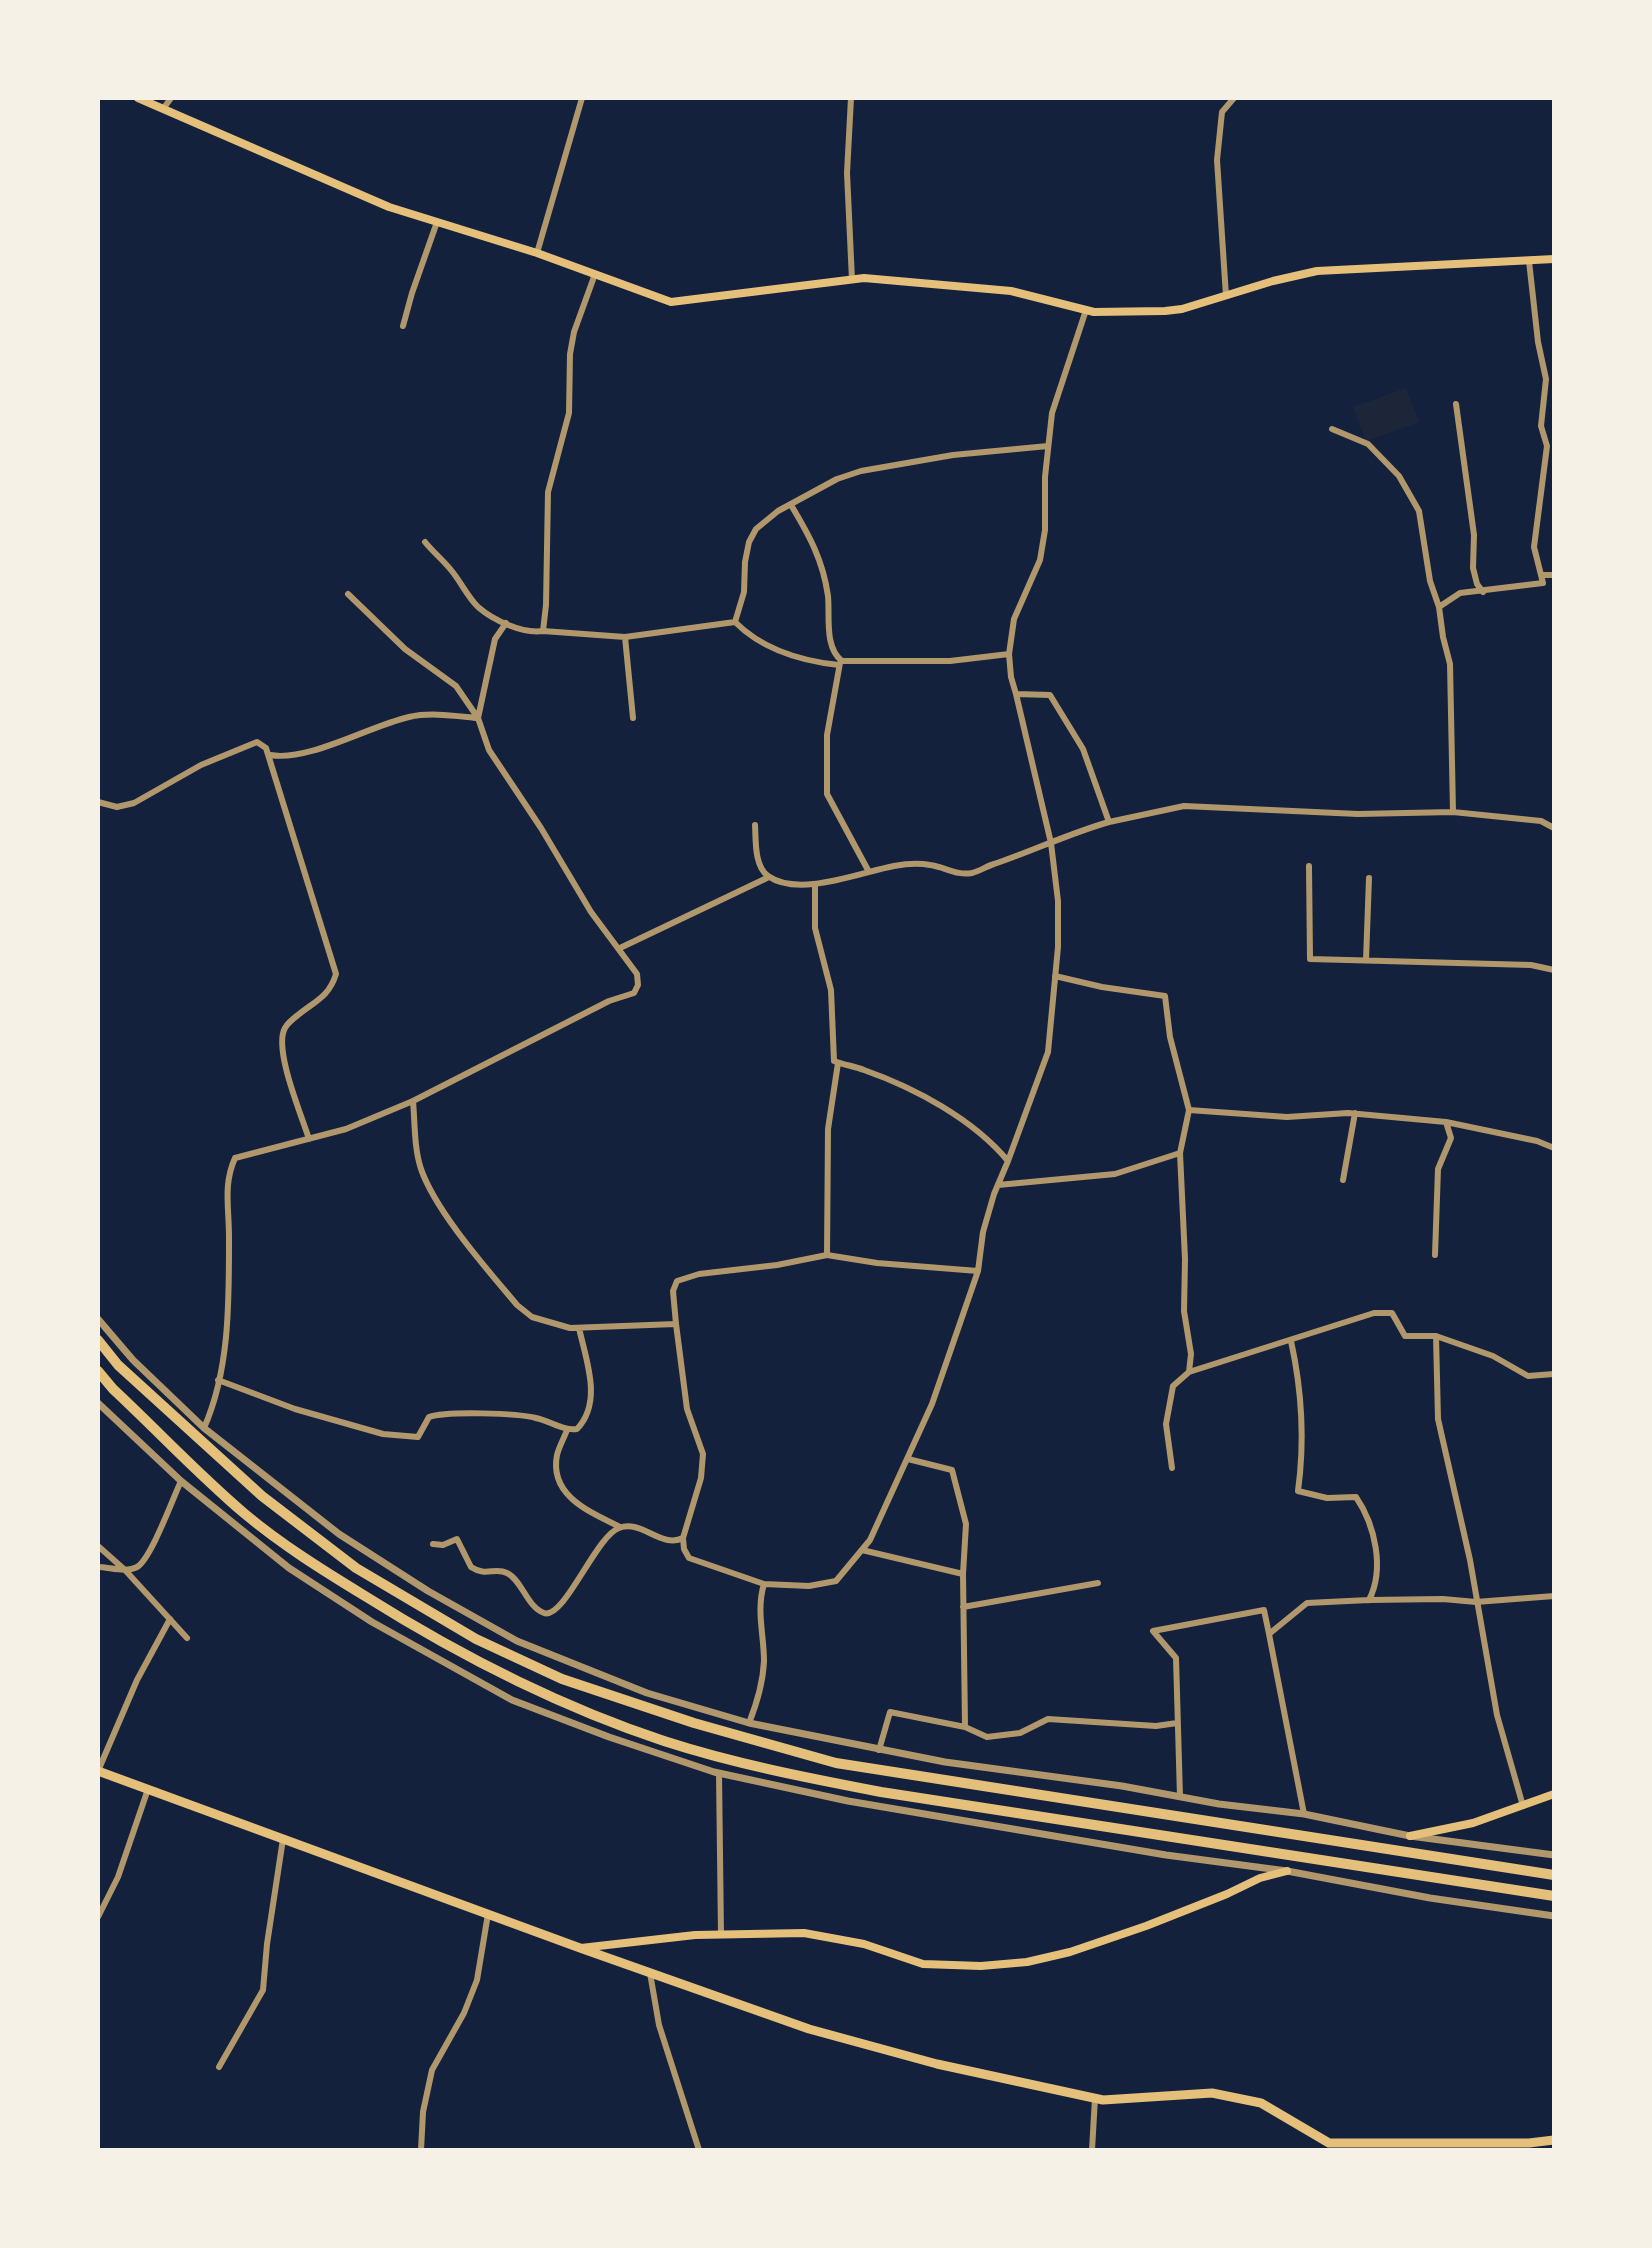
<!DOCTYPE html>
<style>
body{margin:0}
#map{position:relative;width:1652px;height:2248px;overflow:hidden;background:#14213d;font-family:Roboto,sans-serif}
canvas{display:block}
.frame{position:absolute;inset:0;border:100px solid #f6f1e7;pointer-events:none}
</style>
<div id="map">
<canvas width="1652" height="2248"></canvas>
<div class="frame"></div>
</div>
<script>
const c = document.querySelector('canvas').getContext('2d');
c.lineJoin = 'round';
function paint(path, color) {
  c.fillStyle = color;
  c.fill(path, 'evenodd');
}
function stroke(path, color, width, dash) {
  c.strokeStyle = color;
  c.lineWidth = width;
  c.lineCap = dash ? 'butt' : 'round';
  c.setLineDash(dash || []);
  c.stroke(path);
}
paint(new Path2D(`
 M1406 388 1419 422 1366 441 1353 407Z`), '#1d2539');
stroke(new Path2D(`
 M851 98 847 173 852 280
 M163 109 171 98
 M537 253 582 98
 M1226 296 1217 160 1222 112 1234 98
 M403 326 412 293 437 222
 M1456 404 1474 535 1473 568 1477 584 1483 592
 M1332 429 1368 444 1399 476 1419 511 1430 581 1439 607
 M791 505C809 535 823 560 828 596 830 616 824 647 842 661H950L1009 654
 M425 542C433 552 443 560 451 570 461 582 467 596 478 607 493 620 522 634 543 631L546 605 548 492 569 413 570 354 574 332 595 274
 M1541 575H1554
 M735 622 744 592 745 562 749 542 756 529 778 511 837 479 861 471 953 455 1048 446
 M543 631 625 637 735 622C763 650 800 661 839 665
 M625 637 633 718
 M840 663 827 735V794L869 872
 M478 718 495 639 506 623
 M270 755C309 762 369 726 409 717 431 712 456 716 478 718
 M98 802 117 807 134 803 201 765 257 742 266 748 336 974C329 997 315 1001 298 1015 294 1018 287 1024 285 1028 273 1049 302 1116 309 1139
 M1453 812 1450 664 1443 637 1439 607 1460 593 1543 583 1534 547 1547 446 1541 426 1546 379 1538 342 1529 261
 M1109 822 1184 806 1358 814 1453 812 1541 821 1554 828
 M755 825C756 840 754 866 768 876 799 898 861 872 894 866 905 864 919 863 930 865 945 867 957 876 972 873 980 871 987 866 994 864 1033 851 1070 833 1109 822L1083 749 1050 695 1016 694 1011 677 1009 654 1014 619 1040 560 1045 530V477L1052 413 1086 310
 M1309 866 1310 959 1531 965 1554 970
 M620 948 769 877
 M1366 960 1369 878
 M1055 976 1102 987 1165 996 1170 1037 1189 1110
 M413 1101C415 1123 414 1148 421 1169 436 1212 487 1269 517 1305L532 1317 570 1328 676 1324 687 1409 703 1454 701 1478 683 1538C661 1549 642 1519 619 1528 596 1536 564 1620 544 1613 527 1607 522 1580 507 1573 495 1567 486 1577 471 1567L457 1539 443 1545 433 1544
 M1008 1161 1048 1052 1058 947V901L1051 843 1016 694
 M1343 1180 1355 1113
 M998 1185 1115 1174 1180 1153 1189 1110 1287 1117 1348 1113 1446 1122 1537 1141 1554 1148
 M827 1255 828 1129 838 1063
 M1435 1255 1438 1169 1451 1138 1446 1122
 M676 1324 673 1291 677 1281 699 1274 777 1265 827 1255 877 1263 978 1271
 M1436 1336 1493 1356 1528 1376 1554 1374
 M1291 1341C1302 1391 1305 1440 1298 1491L1327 1498 1356 1497C1375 1525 1385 1569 1369 1600
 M1189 1372 1374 1313H1392L1405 1336H1436L1438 1419 1470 1560 1497 1715 1523 1806
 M218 1380 295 1409 383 1434 418 1437 429 1417C446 1411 517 1413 536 1418 550 1421 563 1431 577 1429 603 1402 586 1360 579 1328
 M204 1428C230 1369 229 1301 229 1237 229 1207 223 1185 235 1158L346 1129 413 1101 609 1001 634 993 638 985 637 974 591 912 541 828 489 750 478 718 456 686 405 649 348 594
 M567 1430C564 1438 559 1447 557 1455 549 1496 590 1512 620 1527
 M908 1459 952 1470 966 1524 963 1574
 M1172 1468 1166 1424 1173 1386 1189 1372 1191 1354 1184 1311 1185 1259 1180 1153
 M683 1538 684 1549 689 1558 764 1584
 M98 1546 125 1570 187 1638
 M862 1550 963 1574 965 1727
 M98 1567C109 1567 126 1573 137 1567 151 1559 173 1498 181 1481
 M963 1607 1098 1583
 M749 1723C757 1703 763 1683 764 1661 764 1635 756 1610 764 1584L809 1586 836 1581 870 1540 932 1404 978 1271 983 1232 994 1194 1008 1161C973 1119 915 1088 864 1070 854 1066 844 1065 834 1061L831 990 815 928V884
 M879 1750 890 1712 965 1727 987 1737 1020 1733 1048 1719 1156 1726 1177 1723
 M98 1771 137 1680 170 1619
 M719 1773 721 1935
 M1180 1797 1176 1658 1153 1631 1264 1610 1269 1634
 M1304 1814 1269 1634 1307 1603 1369 1600 1443 1599 1476 1602 1554 1596
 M98 1917 118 1877 148 1789
 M650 1973 659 2025 699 2150
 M219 2067 263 1990 267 1944 283 1839
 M421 2150 423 2112 432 2070 464 2013 477 1980 488 1914
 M1092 2150 1095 2098`), '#b1986c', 6);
stroke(new Path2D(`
 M98 1319 133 1360 204 1428 339 1534 428 1591 517 1641 647 1693 749 1723 945 1762 1122 1786 1219 1804 1304 1814 1410 1836 1554 1855
 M98 1403 181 1481 289 1568 372 1622 512 1700 609 1737 714 1772 848 1801 1166 1855 1287 1871 1430 1898 1554 1916`), '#b1986c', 7);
stroke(new Path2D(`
 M138 98 389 207 537 253 671 302 864 278 1011 291 1094 312 1165 311 1182 309 1273 281 1317 271 1554 259
 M1410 1836 1473 1823 1554 1794
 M581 1948 695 1935 804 1933 864 1944 923 1964 981 1966 1027 1962 1070 1952 1146 1926 1227 1894 1260 1878 1287 1871`), '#e5c07b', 8);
stroke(new Path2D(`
 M98 1771 580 1948 809 2029 937 2064 1103 2100 1212 2093 1261 2103 1329 2143H1529L1554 2140`), '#e5c07b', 9);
stroke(new Path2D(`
 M98 1340 118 1365 262 1496 356 1568 476 1639 562 1679 694 1723 836 1763 1554 1875
 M98 1371 113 1389C157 1430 199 1475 245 1514 282 1545 324 1571 365 1596 459 1655 558 1706 664 1741 735 1764 808 1778 881 1792L1554 1896`), '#e5c07b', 10);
</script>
